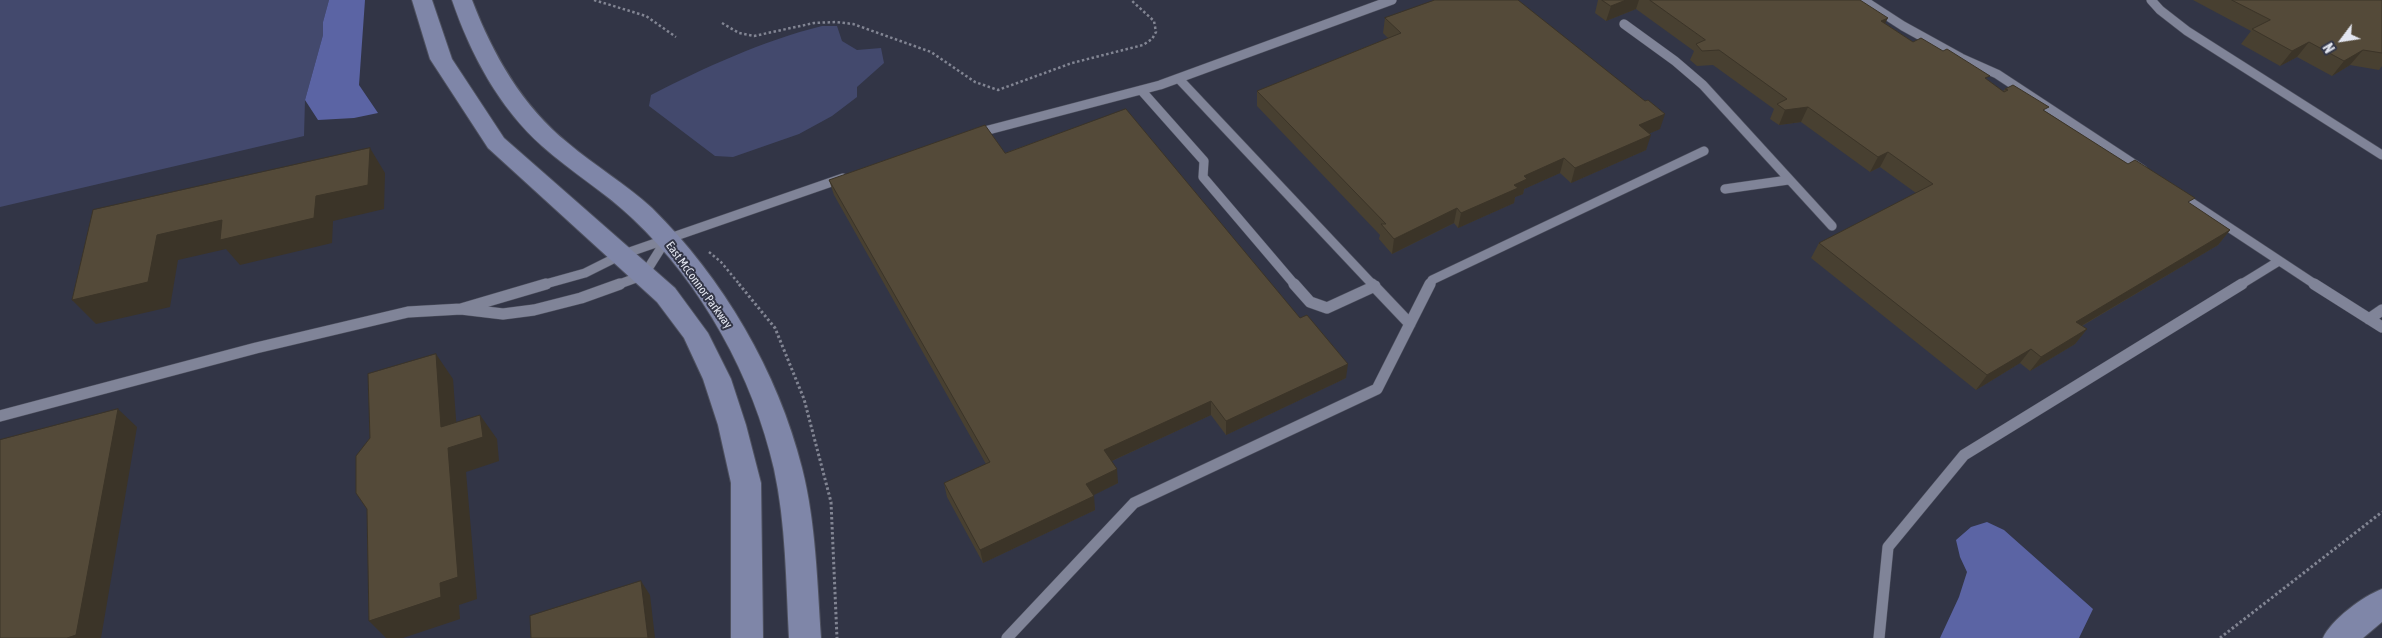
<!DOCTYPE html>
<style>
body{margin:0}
#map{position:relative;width:2382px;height:638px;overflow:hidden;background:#323546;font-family:"Asap Condensed",sans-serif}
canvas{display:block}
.north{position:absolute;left:2317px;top:15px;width:50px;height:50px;-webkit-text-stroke:4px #323546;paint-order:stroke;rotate:239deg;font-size:14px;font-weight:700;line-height:20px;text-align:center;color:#e3e6f0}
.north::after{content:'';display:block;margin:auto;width:18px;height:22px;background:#e3e6f0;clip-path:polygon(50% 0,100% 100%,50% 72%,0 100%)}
</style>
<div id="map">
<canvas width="2382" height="638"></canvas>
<div class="north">N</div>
</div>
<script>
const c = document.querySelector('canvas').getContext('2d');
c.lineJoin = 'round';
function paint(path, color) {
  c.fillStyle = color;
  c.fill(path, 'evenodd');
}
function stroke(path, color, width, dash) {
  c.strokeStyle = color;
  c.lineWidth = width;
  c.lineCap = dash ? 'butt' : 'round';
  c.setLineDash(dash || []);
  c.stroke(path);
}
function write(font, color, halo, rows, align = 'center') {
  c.font = font + ' "Asap Condensed",sans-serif';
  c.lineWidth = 4;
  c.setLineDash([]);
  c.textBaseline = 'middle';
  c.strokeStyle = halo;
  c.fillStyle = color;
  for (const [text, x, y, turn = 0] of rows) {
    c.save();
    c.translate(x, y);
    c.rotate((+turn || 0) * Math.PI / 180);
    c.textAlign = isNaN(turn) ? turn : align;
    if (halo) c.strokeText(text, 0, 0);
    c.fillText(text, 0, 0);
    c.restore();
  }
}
paint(new Path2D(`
 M0 0H329L323 22V35L305 100 304 136 0 207Z
 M822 26H837L842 41 857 50 881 48 884 63 857 87V97L832 116 799 134 733 157 715 156 649 106 651 95C706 67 762 41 822 26Z`), '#43496d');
paint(new Path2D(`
 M329 0H365L359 85 378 113 354 118 318 120 305 100 323 35V22Z
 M1987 522 2004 530 2093 609 2079 638H1940L1959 597 1967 572 1960 557 1956 540 1971 527Z`), '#5b64a4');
const laneFar1 = new Path2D(`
 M1863 0 1903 26 1961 58 1997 74 2143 170
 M2151 0 2160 10 2187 31 2382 155
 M1624 24 1675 61 1703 85 1832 226
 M1179 79 1373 285
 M1141 90 1204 161 1203 177 1295 285
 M977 133 1160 85 1392 0
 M1725 189 1788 180
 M2180 195 2316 285
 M542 285 585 273 621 255 843 178
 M617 285 644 275 666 240
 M1430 285 1432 280 1704 151
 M2240 285 2279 261`);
const lane = new Path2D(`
 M1294 284 1310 302 1327 308 1375 286
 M1372 284 1410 324
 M2314 284 2382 327
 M461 309 546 284
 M2369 319 2382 310
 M0 416 256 348 408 312 461 309 503 314 534 310 581 298 620 284
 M1007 638 1134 503 1377 389 1430 284
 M1879 638 1888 547 1964 455 2242 284`);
const secondary = new Path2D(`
 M412 0H432L452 59 504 138 675 288 708 333 731 379 746 425 761 483 763 638H731V483L718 425 703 379 684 338 657 302 488 148 430 59Z
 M452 0H472C493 55 522 106 568 143 595 166 626 184 652 208 723 278 778 372 802 468 816 523 817 582 821 638H789C786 582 786 524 774 469 753 377 702 284 633 219 605 192 571 172 542 146 499 108 470 53 452 0Z
 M2382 589V622L2363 638H2323C2331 620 2363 596 2382 589Z`);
stroke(laneFar1, '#4e515f', 10);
stroke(lane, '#4e515f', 12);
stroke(secondary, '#4e515f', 2);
stroke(new Path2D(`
 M594 0 646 16 676 37
 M722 23 739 33 754 36 814 23 836 22 853 24 931 52 975 82 998 90 1072 63 1143 45 1152 39 1156 32 1154 21 1131 0
 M709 252 721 262 740 285`), '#828593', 2.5, [2.5, 2.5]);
stroke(new Path2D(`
 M739 284 775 328 804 399 831 502 837 638
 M2220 638 2382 512`), '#828593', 3, [2.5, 2.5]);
stroke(laneFar1, '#808498', 9);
stroke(lane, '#808498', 11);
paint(secondary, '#7f86a8');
paint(new Path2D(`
 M1598 0H1860L1885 23 1913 42 1988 80 2003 91 2005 89 2046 112 2230 230 2218 245 2082 326 2087 329 2075 344 2030 371 2020 363 1976 390 1811 258 1819 243 1916 193 1880 167 1870 172 1801 122 1779 125 1770 119 1774 109 1713 65 1697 66 1690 60 1694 51 1636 9 1606 21 1595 13Z
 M2193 0H2382V66L2379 70 2350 65 2332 76 2297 57 2280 66 2241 44 2251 31Z
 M1385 18 1660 129 1650 133 1646 150 1571 183 1560 173 1524 189 1523 194 1515 197 1514 203 1458 228 1454 223 1392 254 1379 239 1380 235 1257 106V91L1388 38 1383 33Z
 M1005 153 1346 378 1226 435 1211 415 1112 461 1118 483 1093 495 1095 510 983 563 947 497 944 483 986 464 834 195 829 180Z`), '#484031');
paint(new Path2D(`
 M1626 0H1639L1636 9 1606 21 1611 6Z
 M1888 18 1880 33 1881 21Z
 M2309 42 2297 57 2280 66 2292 51Z
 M2363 50 2350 65 2332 76 2344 61Z
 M1808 107 1801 122 1779 125 1785 110Z
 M1665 114 1660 129 1634 140 1639 125Z
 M1651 135 1646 150 1571 183 1575 168Z
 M370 148 385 173 384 209 333 221 332 243 240 265 226 249 178 260 170 307 96 324 72 300 157 235 316 196Z
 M1888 152 1880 167 1870 172 1878 157Z
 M1564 158 1560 173 1524 189 1523 194 1515 197 1514 203 1458 228 1461 213 1514 185 1524 176Z
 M1457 208 1454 223 1392 254 1394 239Z
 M2230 230 2218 245 2064 336 2076 322Z
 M2087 329 2075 344 2030 371 2041 357Z
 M2031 349 2020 363 1976 390 1987 375Z
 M436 354 453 379 458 445 480 415 497 439 499 461 466 472 477 599 459 605 460 619 403 638H386L369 621 440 583Z
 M1348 364 1346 378 1226 435V421Z
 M1211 401V415L1105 464 1104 450Z
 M118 409 137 427 101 638H67Z
 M1117 469 1118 483 1088 498 1086 484Z
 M1094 496 1095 510 983 563 980 550Z
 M641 581 650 595 655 638H648Z`), '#3b3428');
const building = new Path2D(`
 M1435 0H1518L1645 101 1648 100 1665 114 1639 125 1651 135 1575 168 1564 158 1524 176 1527 179 1514 185 1518 188 1461 213 1457 208 1394 239 1381 224H1386L1257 91 1401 33 1385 18Z
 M1602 0H1626L1611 6Z
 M1650 0H1860L1888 18 1881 21 1913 42 1921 38 1943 51 1947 49 1990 76 1985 78 2004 92 2008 90 2005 89 2013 85 2049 107 2043 110 2128 164 2135 160 2195 198 2188 202 2230 230 2076 322 2087 329 2041 357 2031 349 1987 375 1819 243 1933 184 1888 152 1878 157 1808 107 1785 110 1777 104 1787 99 1719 50 1702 51 1696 44 1705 40Z
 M2232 0H2382V53L2363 50 2344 61 2309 42 2292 51 2252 29 2270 20Z
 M1126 109 1300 318 1307 315 1348 364 1226 421 1211 401 1104 450 1117 469 1086 484 1094 496 980 550 944 483 990 462 829 180 985 125 1005 153Z
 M370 148 368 185 316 196 314 218 220 240 222 220 157 235 148 282 72 300 93 210Z
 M436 354 441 427 480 415 483 437 448 448 458 577 440 583 441 597 369 621 367 509 356 493V456L370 438 368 374Z
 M118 409 76 635 67 638H0V440Z
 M641 581 648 638H531L530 616Z`);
paint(building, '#544a39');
stroke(building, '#3b3428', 1);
write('12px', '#e3e6f0', '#323546', [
 ["East McConnor Parkway",699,285,54]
]);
</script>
